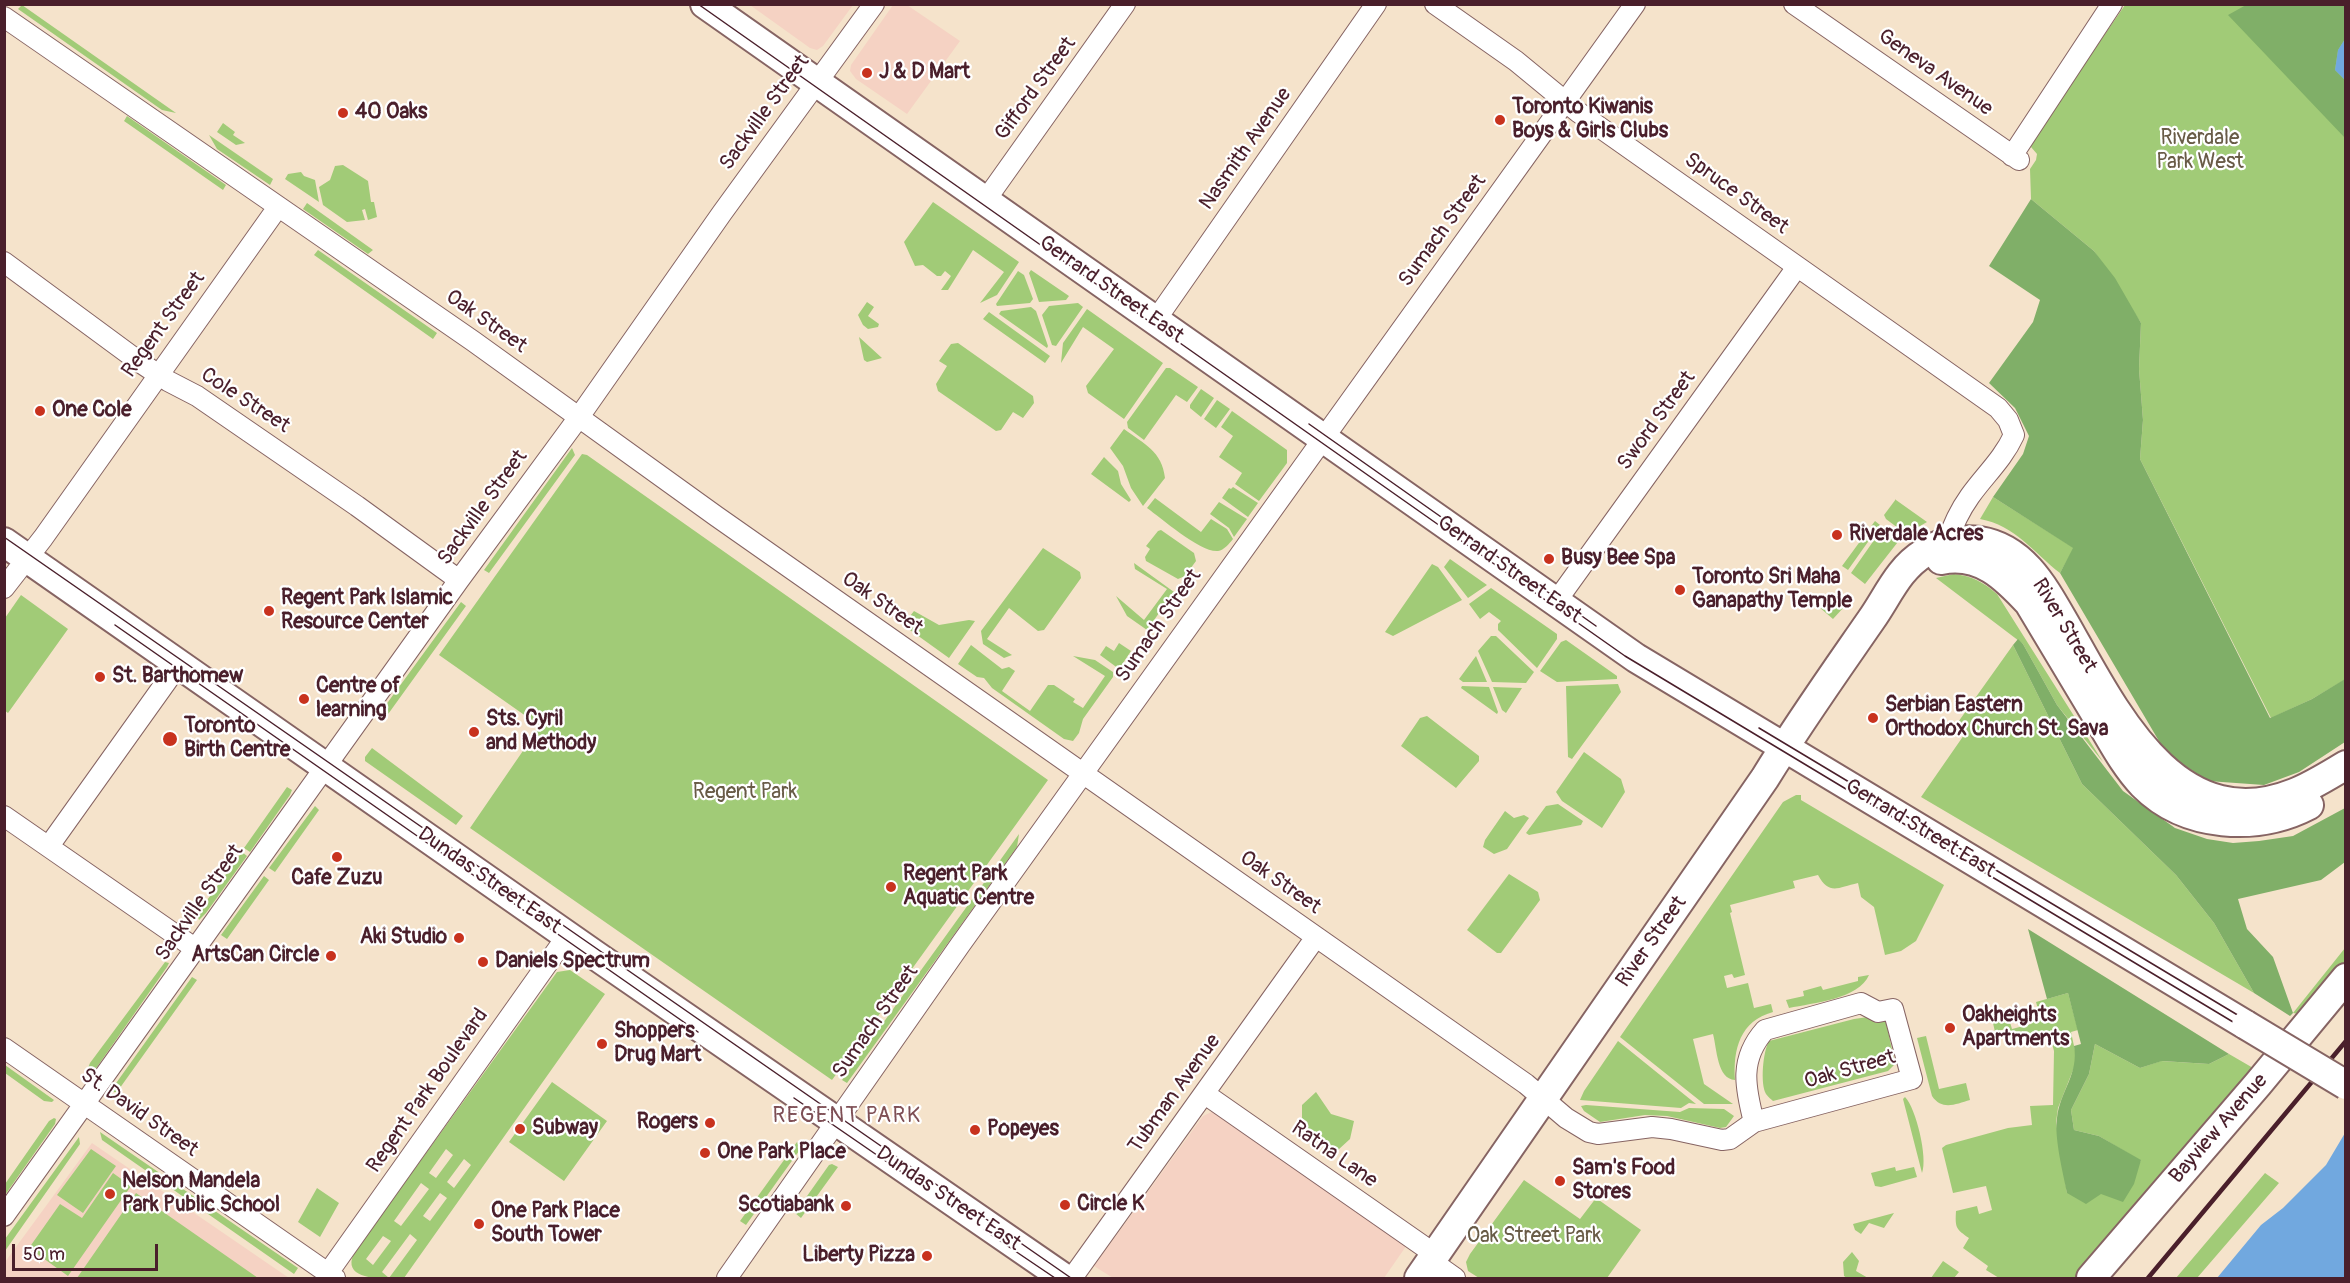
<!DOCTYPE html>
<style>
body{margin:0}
#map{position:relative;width:2350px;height:1283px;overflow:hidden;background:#f5e3cb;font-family:Pangolin,sans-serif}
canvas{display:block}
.frame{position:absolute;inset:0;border:6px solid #4a1f2b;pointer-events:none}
.scale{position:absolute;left:12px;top:1244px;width:146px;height:27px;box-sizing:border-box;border:3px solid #4a1f2b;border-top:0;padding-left:8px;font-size:18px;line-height:21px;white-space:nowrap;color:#4a1f2b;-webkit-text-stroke:4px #fff;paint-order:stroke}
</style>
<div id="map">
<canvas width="2350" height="1283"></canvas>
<div class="frame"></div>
<div class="scale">50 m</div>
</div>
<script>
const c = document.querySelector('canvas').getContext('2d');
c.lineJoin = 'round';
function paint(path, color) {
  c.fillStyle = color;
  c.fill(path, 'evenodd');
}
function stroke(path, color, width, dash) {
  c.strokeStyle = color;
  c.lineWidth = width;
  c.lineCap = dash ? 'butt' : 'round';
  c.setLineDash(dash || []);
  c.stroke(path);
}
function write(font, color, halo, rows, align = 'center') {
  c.font = font + ' Pangolin,sans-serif';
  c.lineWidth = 4.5;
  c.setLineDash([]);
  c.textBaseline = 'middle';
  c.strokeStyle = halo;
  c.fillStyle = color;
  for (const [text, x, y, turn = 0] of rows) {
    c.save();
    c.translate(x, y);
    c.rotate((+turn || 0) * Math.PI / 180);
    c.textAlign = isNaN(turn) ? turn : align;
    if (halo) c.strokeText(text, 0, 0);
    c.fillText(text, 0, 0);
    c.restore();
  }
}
paint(new Path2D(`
 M750 5H853L823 46 817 50 810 48Z
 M893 5H907L960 41 907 114 856 79 850 71 851 65Z
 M1218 1109 1409 1242 1384 1278H1113L1094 1266 1203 1116Z
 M92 1143 289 1278H5V1262Z`), '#f5d2c3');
paint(new Path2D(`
 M22 5 176 113 162 110 18 9Z
 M2125 5H2345L2346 679 2312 699 2271 718 2140 459 2143 420 2139 369 2141 323 2094 251 2031 199 2030 169 2036 160 2037 154 2031 147 2032 140Z
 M127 116 226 185 223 190 124 121Z
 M223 123 235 132 233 135 245 143 236 145 217 132Z
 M209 135 273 179 270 185 217 149Z
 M343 165 368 181 371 202H374L377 217 368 220 365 209 362 210 365 220 347 222 323 205 319 187 330 180 335 166Z
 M301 172 304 176 315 180 319 202 285 179 288 174Z
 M933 202 1019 262 997 295 980 303 1004 272 973 250 948 290H941L951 276 945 271 941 276H937L923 265 915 266 904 242Z
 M307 203 373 250 368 254 303 209Z
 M318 250 437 333 433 339 314 255Z
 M1031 270 1069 296 1066 300 1039 302 1029 273Z
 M1018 271 1024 275 1033 299 1030 303 997 306 996 304Z
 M867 302 874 307 868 316 879 324 878 327 868 329 863 325 858 315Z
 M1078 303 1083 307 1056 346 1052 345 1042 315 1049 306Z
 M1031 307 1036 311 1048 346 1047 348 999 314 1001 311Z
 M1087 309 1163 363 1124 419 1088 393 1086 386 1114 349 1083 327 1061 363 1063 343Z
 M989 312 1050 356 1045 363 983 319Z
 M859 337 882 358 867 362 864 360Z
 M958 343 1033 396 1034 403 1023 418 1013 412 1001 430 996 431 938 391 936 384 947 366 939 361 951 344Z
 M1166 368H1170L1198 387 1187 402 1176 395 1144 440 1128 428 1127 422Z
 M1201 389 1214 398 1201 417 1190 408V405Z
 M1217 400 1230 409 1216 428 1204 419Z
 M1232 411 1287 450V463L1259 501 1235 484 1242 473 1219 457 1233 436 1221 427Z
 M1124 429C1144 444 1162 451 1165 478L1143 506 1131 488 1123 466 1110 448Z
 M572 448 575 455 489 573 484 570Z
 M582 454 587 455 1048 780 832 1080 470 828 540 726 439 655Z
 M1104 457 1118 471 1121 484 1131 500 1129 502 1091 474Z
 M1233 487 1258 503 1248 517 1222 498 1229 488 1231 489Z
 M1993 497 2074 548 2060 573C2034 553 2015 525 1980 519Z
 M1155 498 1201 532 1211 519 1227 529 1233 539C1229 544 1224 550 1218 551 1201 553 1161 518 1147 508Z
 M1896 499V500L1927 522 1906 534 1886 519 1884 515Z
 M1219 502 1247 519 1234 537 1229 528 1210 514Z
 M1875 521 1880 525 1848 570 1842 566Z
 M1884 526 1901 538 1865 584 1851 573Z
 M1161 530 1194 553 1196 561 1185 576 1178 579 1146 561 1145 557 1150 549 1146 546 1158 531Z
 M1043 548 1080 572 1081 578 1044 630 1038 631 1009 608 987 639 1012 655 1004 658 983 644 981 631Z
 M1450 559 1487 585 1468 598 1444 567Z
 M1134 563 1174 592 1147 630 1127 616 1116 596 1144 620 1167 589 1135 569Z
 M1432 564 1438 567 1462 600 1393 636 1385 632Z
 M1954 574C1972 576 1983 582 1997 594L2103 762 2057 705 2023 644 1936 578Z
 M1491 588 1557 634V639L1537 668 1498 630V624L1501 621 1489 612 1480 619 1469 604Z
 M1830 593 1844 607 1833 619 1819 607Z
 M21 595 68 629 8 713 4 710 5 618Z
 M461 602 466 606 386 717 380 713Z
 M914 611 939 625 969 620 975 621 949 658 903 625Z
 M1491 636H1496L1534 672 1526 683 1492 682 1478 651Z
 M1566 640 1617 676V679L1557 682 1540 671 1561 642Z
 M1119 643 1131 651 1119 669 1100 655 1106 646 1114 651Z
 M971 645 1002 669 1009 667 1015 671 1002 691 1030 711 1048 685H1054L1075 699 1073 702 1083 708 1105 676 1073 656 1095 660 1113 672V677L1083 719 1079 733 1073 741 1064 739 992 688 984 678 977 677 958 664Z
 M2013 645 2082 784 2176 875 2214 923 2254 993 1921 797 1964 735 1956 725Z
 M1476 656 1487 682H1463L1459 679Z
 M1618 684 1621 692 1572 759 1568 757 1566 686Z
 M1462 686 1489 687 1498 712 1497 714 1461 688Z
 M1493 687 1522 688 1506 713 1502 710Z
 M1427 716 1479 756V761L1456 788 1401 746 1420 718Z
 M372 748 463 816 456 825 365 761V757Z
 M1584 752 1621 779 1625 792 1602 828 1562 801 1556 792Z
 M287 787 292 790 290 795 250 852 244 848Z
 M1796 795H1801V800L1944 885 1916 941 1901 951 1885 955 1874 907 1861 897 1858 883C1837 888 1829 895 1818 875L1793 881 1795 888 1730 905 1732 912 1730 913 1745 975 1734 978 1732 974 1724 976 1727 988 1748 983 1754 1008 1771 1004 1773 1012C1740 1021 1733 1049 1735 1080 1717 1079 1717 1049 1713 1034L1693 1039 1704 1084 1733 1104H1704L1620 1037 1783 802Z
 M1558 804 1583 821 1581 825 1529 835 1526 833 1546 806Z
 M315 806 319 810 275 872 269 868Z
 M1505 811 1514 818 1524 815 1529 818 1507 849 1494 854 1483 847 1485 840Z
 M1019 834 1017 847 847 1083 842 1080Z
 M242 852 247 856 206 913 199 920 197 914Z
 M1509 874 1538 892 1540 900 1501 953H1497L1467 930Z
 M264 876 269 880 227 939 221 935Z
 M2345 948V970L2310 1016 2293 1013Z
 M165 962 169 963 167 967 97 1067 90 1074 88 1068 90 1063Z
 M570 970 605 994 404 1278C387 1279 336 1282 356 1250L557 972ZM446 1149 453 1155 436 1178 429 1173ZM464 1159 471 1165 454 1188 447 1182ZM421 1183 429 1189 401 1226 394 1221ZM440 1193 447 1198 430 1221 423 1216ZM410 1234 417 1240 389 1278 382 1272ZM383 1236 391 1241 373 1265 366 1259Z
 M1869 975C1859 999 1813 1003 1789 1008L1786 1000 1804 996 1803 991 1821 986 1823 990 1858 981V977Z
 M192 977 197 980 117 1092H113L114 1086Z
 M2068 993 2078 1030 2071 1032 2077 1060 2058 1108 2056 1122 2067 1193 2141 1161 2099 1136 2074 1130 2071 1110 2089 1074 2095 1044 2140 1068 2161 1061 2209 1064 2229 1054 2260 1072 2082 1278H1999L1986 1270 1988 1266 1963 1248 1969 1238C1956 1229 1955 1228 1956 1211L1977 1206 1979 1214 1992 1210 1986 1186 1953 1193 1942 1148 1946 1145 2008 1128 2032 1125 2030 1106 2053 1105 2054 1051 2050 1036C2035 1039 2022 1043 2006 1037L2005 1029 1995 1032 1993 1023 2009 1019 2012 1029 2031 1024 2030 1019 2040 1016 2036 1002Z
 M1868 1017 1876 1023 1886 1021 1895 1064 1888 1071 1773 1101C1771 1099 1768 1097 1766 1094 1760 1084 1763 1051 1769 1041L1854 1019Z
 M1926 1036 1939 1089 1966 1083 1970 1100C1956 1104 1942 1111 1932 1096L1917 1038Z
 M1618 1041 1696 1104 1689 1103 1681 1108 1580 1100 1584 1091Z
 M5 1065 54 1100 52 1102 44 1101 5 1073Z
 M552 1082 607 1121 564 1181 509 1142Z
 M1316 1092 1331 1114 1354 1121 1350 1139 1338 1150 1302 1133V1105Z
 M1905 1097C1916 1108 1928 1158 1922 1173L1903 1099Z
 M1586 1105 1680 1112 1689 1108 1724 1109 1734 1116 1726 1127 1720 1128 1667 1116 1645 1115 1600 1122 1584 1111 1581 1106Z
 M54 1118 56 1119 55 1124 5 1195V1184L49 1121Z
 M100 1132 298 1268 294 1274 102 1140Z
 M79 1137 80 1144 5 1251V1239Z
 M797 1142 802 1146 799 1151 746 1225 740 1221Z
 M91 1149 116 1166 83 1213 57 1195Z
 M832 1164 838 1167 801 1218 795 1213 829 1165Z
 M1895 1167 1896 1171 1914 1167 1917 1177 1881 1187 1875 1186 1871 1173Z
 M113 1173 131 1186 68 1276 29 1248 60 1204 82 1218Z
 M2265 1173 2279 1183 2197 1278H2176Z
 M1524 1180 1580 1219 1596 1198 1641 1230 1607 1278H1479L1468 1271 1466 1262 1470 1254Z
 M317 1188 339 1203 320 1237 298 1222Z
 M136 1193 258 1278H77Z
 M1894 1213 1884 1228 1869 1223 1861 1234 1855 1230 1853 1224Z
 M1852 1252 1859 1261 1856 1271 1868 1278H1847L1844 1276 1843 1262Z
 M1943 1261 1959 1272 1954 1278H1931Z`), '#a1cb77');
paint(new Path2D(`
 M2246 5H2345V39L2338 50 2335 70 2345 80V138L2228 15Z
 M2031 199 2094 251 2115 278 2141 323 2139 369 2143 420 2140 459 2270 718 2312 699 2345 679V742L2299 772 2264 785 2208 781 2166 753 2060 573 2073 548 1993 497 2023 454 2029 436 2015 408 1989 383 2033 322 2040 300 1989 266Z
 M2018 639 2023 644 2057 705 2123 791 2175 828 2207 839 2233 843 2259 841 2293 836 2345 808V862L2321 880 2238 899 2247 929 2273 957 2293 1013 2290 1016 2254 993 2214 923 2176 875 2082 784 2013 645Z
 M2028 929 2229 1054 2209 1064 2162 1061 2140 1068 2095 1044 2089 1074 2071 1110 2074 1130 2099 1136 2141 1160 2134 1184 2123 1202 2101 1194 2086 1204 2067 1193C2063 1173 2054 1137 2057 1118 2060 1091 2079 1074 2074 1046L2081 1044 2068 993 2047 999Z`), '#80af68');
paint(new Path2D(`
 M2345 39V80L2335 70 2338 50Z
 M2345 1133V1278H2217L2261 1225 2283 1208 2326 1165Z`), '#71a8df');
const street = new Path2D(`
 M1435 4 1516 61 1578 112 1998 408 2008 420 2014 435C2003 459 1985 475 1970 496 1960 510 1952 527 1947 543
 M1794 4 2019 160
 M4 17 473 341 716 516 1526 1084 1566 1118 1589 1132 1598 1134 1652 1127 1671 1129 1722 1140 1730 1139 1754 1122
 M2012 156 2112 4
 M985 201 1125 4
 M4 262 141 363 168 381 197 396 357 506 459 580
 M1155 321 1376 4
 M4 588 43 538 278 207
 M1555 603 1797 267
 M4 816 196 949
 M49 846 179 664
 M1861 1003 1878 1012 1893 1009 1912 1079 1754 1122C1745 1087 1739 1059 1765 1030Z
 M4 1048 335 1278
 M1205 1094 1436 1255
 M4 1216 459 580 579 417 722 213 874 4
 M1431 1261 1455 1278
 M328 1273 567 936
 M727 1278 960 945 1635 4
 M1072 1278 1316 937`);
const secondary = new Path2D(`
 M705 4 1636 658 2246 1025
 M4 542 595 955 1064 1278
 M1941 560C1980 552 2005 577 2029 603 2051 640 2073 676 2095 713 2110 737 2123 764 2143 785 2186 828 2257 832 2309 805
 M1419 1278 1765 778C1798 724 1835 672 1871 620 1888 596 1898 569 1924 553 1940 542 1961 539 1980 541 2025 548 2046 591 2067 627 2114 710 2176 840 2294 793 2312 786 2329 775 2346 765
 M2091 1278 2258 1084 2346 978`);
stroke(street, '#866463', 22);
stroke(secondary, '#866463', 32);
stroke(street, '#fff', 20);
stroke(secondary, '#fff', 28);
stroke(new Path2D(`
 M698 4 1625 656 2346 1090
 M1309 424 1596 626
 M4 537 1071 1278
 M115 625 698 1032
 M1759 728 2346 1080
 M794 1098 903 1173
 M984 1230 1055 1278`), '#4a1f2b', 1.5);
stroke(new Path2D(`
 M2148 1278 2346 1041`), '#4a1f2b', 4.5);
const secondaryBridge = new Path2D(`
 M2246 1025 2346 1085`);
stroke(secondaryBridge, '#866463', 32, []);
stroke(secondaryBridge, '#fff', 28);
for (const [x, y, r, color] of [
 [867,73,6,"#c8321e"],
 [343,113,6,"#c8321e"],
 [1500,120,6,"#c8321e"],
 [40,411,6,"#c8321e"],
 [1837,535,6,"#c8321e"],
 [1549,559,6,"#c8321e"],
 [1680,590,6,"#c8321e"],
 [269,611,6,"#c8321e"],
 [100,677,6,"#c8321e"],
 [304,699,6,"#c8321e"],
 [1873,718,6,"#c8321e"],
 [474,732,6,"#c8321e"],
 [170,739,8,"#c8321e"],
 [337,857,6,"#c8321e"],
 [891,887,6,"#c8321e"],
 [459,938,6,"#c8321e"],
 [331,956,6,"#c8321e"],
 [483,962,6,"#c8321e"],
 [1950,1028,6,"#c8321e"],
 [602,1044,6,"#c8321e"],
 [710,1123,6,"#c8321e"],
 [520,1129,6,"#c8321e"],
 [975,1130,6,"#c8321e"],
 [705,1153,6,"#c8321e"],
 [1560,1181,6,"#c8321e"],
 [110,1194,6,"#c8321e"],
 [1065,1205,6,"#c8321e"],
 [846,1206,6,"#c8321e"],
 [479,1224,6,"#c8321e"],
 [927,1256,6,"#c8321e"]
]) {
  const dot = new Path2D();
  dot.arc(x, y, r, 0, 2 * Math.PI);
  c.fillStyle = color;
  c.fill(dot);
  stroke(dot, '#fff', 2);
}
write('bold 21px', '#4a1f2b', '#fff', [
 ["J & D Mart",879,73],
 ["Toronto Kiwanis",1512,108],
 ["Boys & Girls Clubs",1512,132],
 ["40 Oaks",355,113],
 ["One Cole",52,411],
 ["Riverdale Acres",1849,535],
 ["Busy Bee Spa",1561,559],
 ["Toronto Sri Maha",1692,578],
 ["Ganapathy Temple",1692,602],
 ["Regent Park Islamic",281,599],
 ["Resource Center",281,623],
 ["St. Barthomew",112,677],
 ["Centre of",316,687],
 ["learning",316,711],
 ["Serbian Eastern",1885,706],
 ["Orthodox Church St. Sava",1885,730],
 ["Sts. Cyril",486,720],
 ["and Methody",486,744],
 ["Toronto",184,727],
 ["Birth Centre",184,751],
 ["Regent Park",903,875],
 ["Aquatic Centre",903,899],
 ["Cafe Zuzu",337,879,"center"],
 ["Aki Studio",447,938,"right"],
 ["ArtsCan Circle",319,956,"right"],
 ["Daniels Spectrum",495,962],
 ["Oakheights",1962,1016],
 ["Apartments",1962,1040],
 ["Shoppers",614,1032],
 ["Drug Mart",614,1056],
 ["Rogers",698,1123,"right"],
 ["Subway",532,1129],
 ["Popeyes",987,1130],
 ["One Park Place",717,1153],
 ["Sam's Food",1572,1169],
 ["Stores",1572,1193],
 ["Nelson Mandela",122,1182],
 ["Park Public School",122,1206],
 ["Circle K",1077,1205],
 ["Scotiabank",834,1206,"right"],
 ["One Park Place",491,1212],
 ["South Tower",491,1236],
 ["Liberty Pizza",915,1256,"right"]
], 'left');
write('21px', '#4a1f2b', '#fff', [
 ["Geneva Avenue",1935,73,35],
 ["Gifford Street",1036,89,-54],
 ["Sackville Street",765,113,-54],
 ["Nasmith Avenue",1246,149,-55],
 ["Spruce Street",1736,194,36],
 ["Sumach Street",1443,231,-54],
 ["Gerrard Street East",1111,290,35],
 ["Oak Street",486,322,35],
 ["Regent Street",164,325,-54],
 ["Cole Street",245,401,33],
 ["Sword Street",1657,421,-54],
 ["Sackville Street",483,508,-54],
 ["Gerrard Street East",1509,570,35],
 ["Oak Street",882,604,35],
 ["Sumach Street",1159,626,-55],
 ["River Street",2064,626,59],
 ["Gerrard Street East",1920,829,31],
 ["Dundas Street East",489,881,35],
 ["Oak Street",1280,883,35],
 ["Sackville Street",200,903,-55],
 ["River Street",1652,942,-55],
 ["Sumach Street",876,1022,-55],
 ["Oak Street",1850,1070,-16],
 ["Regent Park Boulevard",428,1091,-55],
 ["Tubman Avenue",1175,1094,-54],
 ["St. David Street",139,1113,35],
 ["Bayview Avenue",2219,1129,-49],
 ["Ratna Lane",1334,1155,35],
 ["Dundas Street East",948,1199,34]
]);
write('21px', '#685b46', '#fff', [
 ["Riverdale",2200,139],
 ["Park West",2200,163],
 ["Regent Park",745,793],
 ["Oak Street Park",1534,1237]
]);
c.letterSpacing = '1.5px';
write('22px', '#7e4f55', '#fff', [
 ["REGENT PARK",847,1116]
]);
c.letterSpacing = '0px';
</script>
